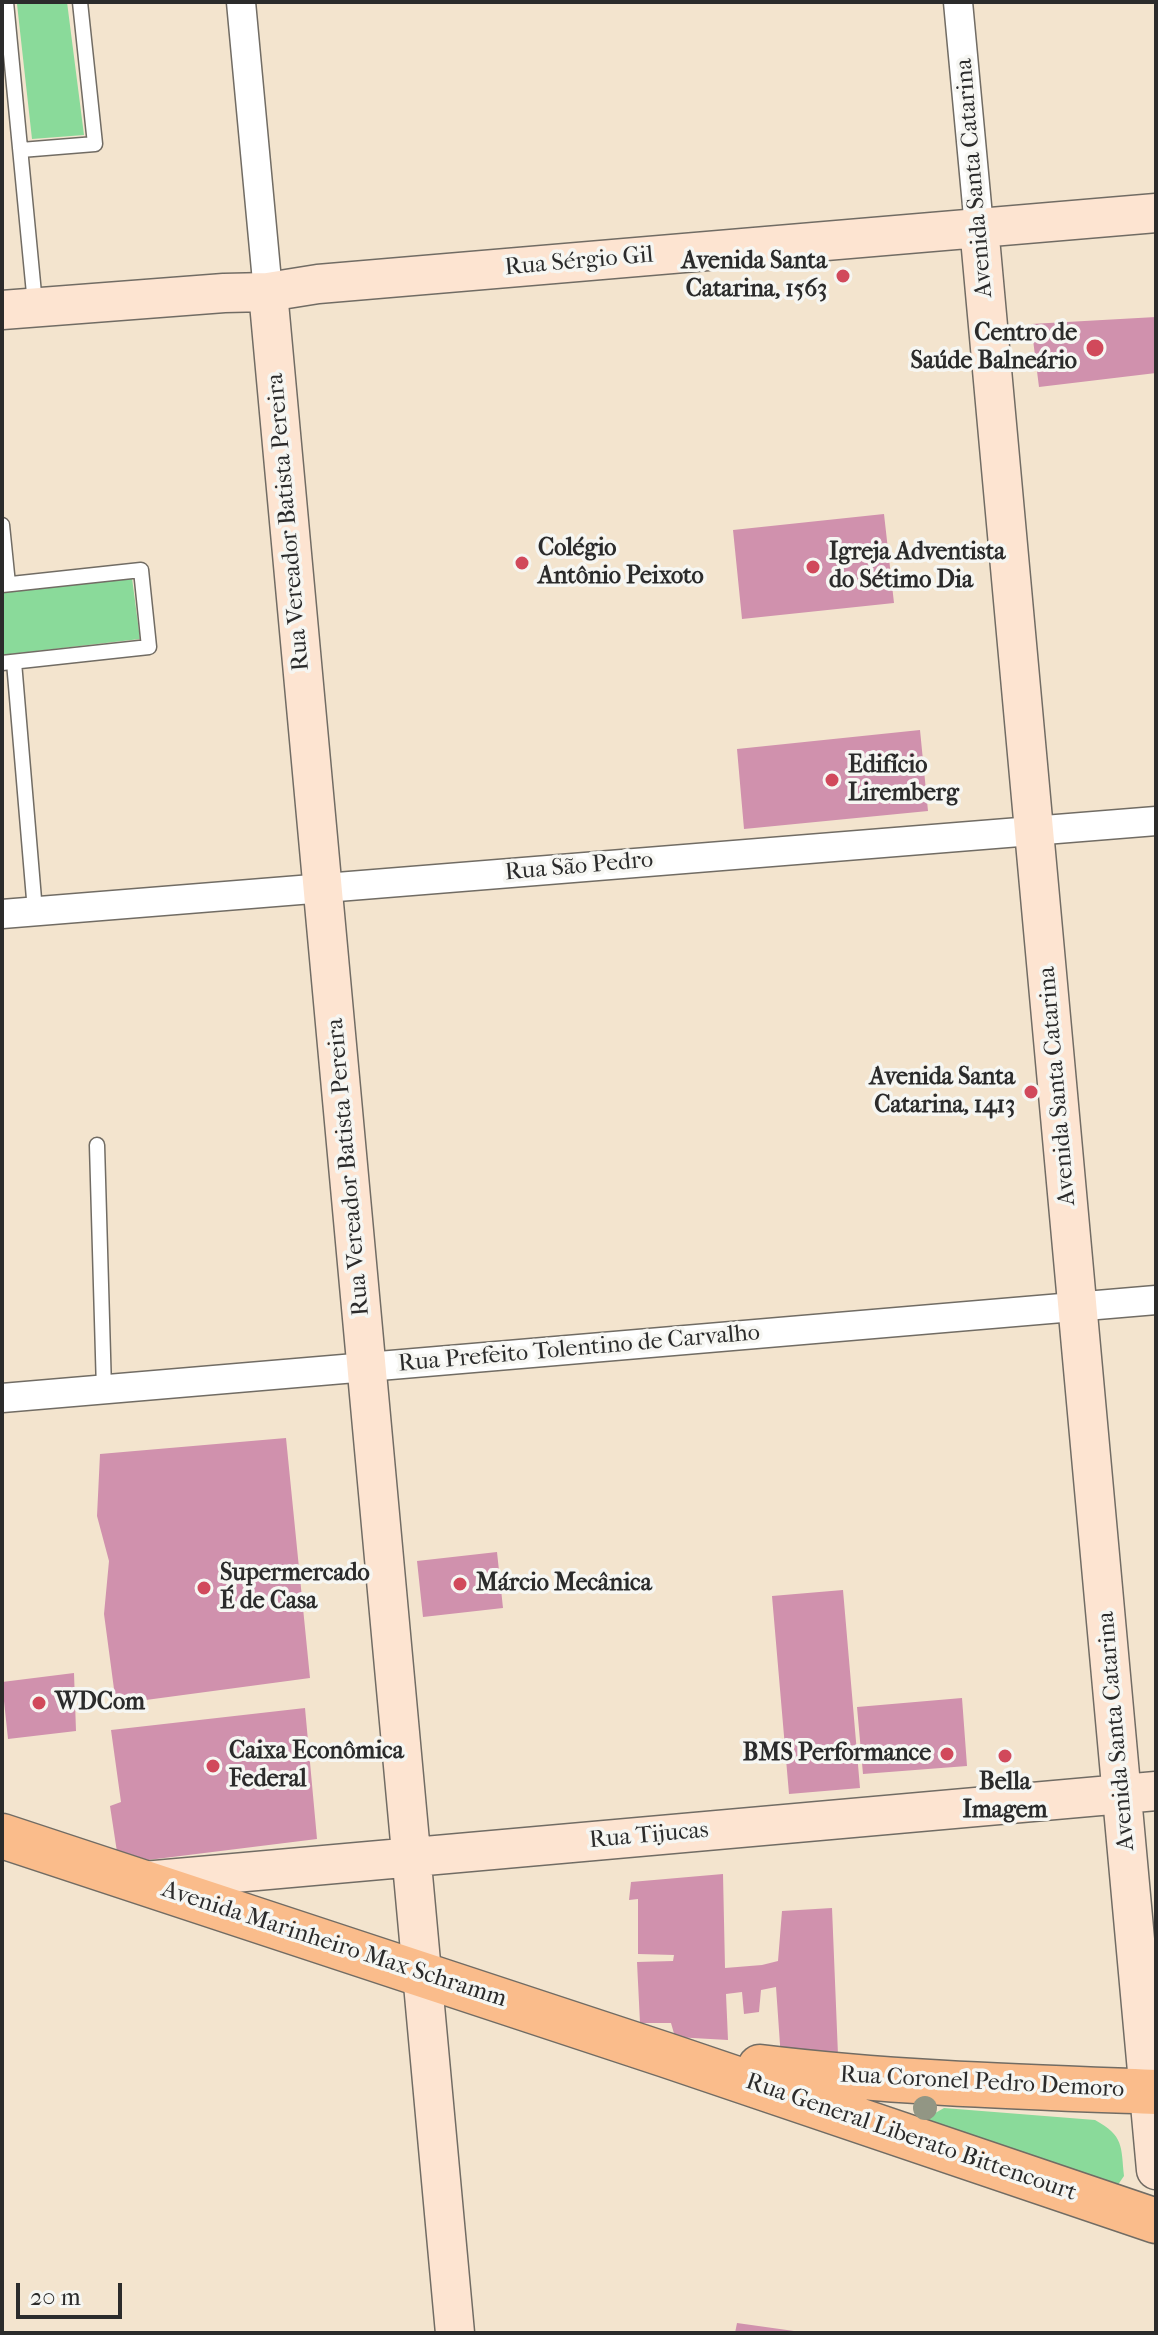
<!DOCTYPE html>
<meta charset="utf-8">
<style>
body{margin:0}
#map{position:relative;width:1158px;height:2335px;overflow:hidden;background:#f3e4ce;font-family:"IM FELL French Canon",serif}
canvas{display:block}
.frame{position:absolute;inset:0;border:4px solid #2b2b2b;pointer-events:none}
.scale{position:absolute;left:16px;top:2283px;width:106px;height:36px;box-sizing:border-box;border:4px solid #2b2b2b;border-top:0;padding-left:10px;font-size:24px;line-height:28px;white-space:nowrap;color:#2b2b2b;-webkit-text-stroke:6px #f6f6f2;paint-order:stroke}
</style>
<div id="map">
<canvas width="1158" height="2335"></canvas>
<div class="frame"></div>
<div class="scale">20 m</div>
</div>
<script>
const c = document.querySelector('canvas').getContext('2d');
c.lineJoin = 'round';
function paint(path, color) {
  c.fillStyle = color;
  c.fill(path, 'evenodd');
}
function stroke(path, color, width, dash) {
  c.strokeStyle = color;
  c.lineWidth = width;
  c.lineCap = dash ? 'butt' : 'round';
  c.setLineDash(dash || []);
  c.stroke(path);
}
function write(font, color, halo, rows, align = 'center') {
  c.font = font + ' "IM FELL French Canon",serif';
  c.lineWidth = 7;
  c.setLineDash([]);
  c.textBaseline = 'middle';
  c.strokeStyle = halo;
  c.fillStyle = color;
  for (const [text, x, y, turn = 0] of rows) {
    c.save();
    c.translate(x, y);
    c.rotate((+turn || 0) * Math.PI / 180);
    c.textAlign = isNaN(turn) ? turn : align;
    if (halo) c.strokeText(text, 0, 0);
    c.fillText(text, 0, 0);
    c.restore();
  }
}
paint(new Path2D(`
 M31 2H67L84 135 32 139 17 4Z
 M132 578 140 639 2 655V593Z
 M944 2108 1095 2120C1124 2136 1121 2146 1124 2176L1115 2189 926 2129 930 2116Z`), '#8ada9a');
paint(new Path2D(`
 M1156 317V373L1039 387 1031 324Z
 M884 514 894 603 742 619 733 530Z
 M920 730 928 811 744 829 737 749Z
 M286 1438 310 1678 116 1704 104 1614 109 1561 97 1516 100 1454Z
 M497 1552 503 1608 423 1617 417 1561Z
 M843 1590 860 1788 789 1794 772 1596Z
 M74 1673 76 1731 8 1739 2 1682Z
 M962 1698 967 1766 863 1774 857 1707Z
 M305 1708 317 1839 148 1860 117 1852 110 1806 121 1802 111 1730Z
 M723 1874 725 1968 762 1965 778 1961 782 1911 832 1908 838 2055 781 2059 776 1987 761 1990 759 2012 744 2014 742 1992 726 1994 728 2040 675 2037 671 2023H640L637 1962 673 1961 674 1955 638 1954V1899L629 1900 631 1882Z
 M737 2323 794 2331V2333H735Z`), '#d091ad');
const lane = new Path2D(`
 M6 2 35 304
 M21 150 95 144 80 2
 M2 525 8 584
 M2 585 141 570 149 647 2 663
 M14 662 35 911
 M97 1145 104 1390`);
const street = new Path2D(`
 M241 2 268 292
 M958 2 979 227
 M2 914 1156 821
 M2 1398 1156 1300`);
const secondary = new Path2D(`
 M979 227 1156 2170
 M268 292 455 2333
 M2 310 224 293 268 292 318 284 1156 213
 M144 1881 1156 1791`);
const primary = new Path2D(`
 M2 1836 666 2055 1156 2221
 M760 2067C891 2083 1024 2087 1156 2092`);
stroke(lane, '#716c64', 17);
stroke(street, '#716c64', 31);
stroke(secondary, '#716c64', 41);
stroke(primary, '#716c64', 47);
stroke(lane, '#fff', 14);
stroke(street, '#fff', 28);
stroke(secondary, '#fde4d1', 38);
stroke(primary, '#fabc8b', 44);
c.fillStyle = '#929684';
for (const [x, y] of [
 [925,2108]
]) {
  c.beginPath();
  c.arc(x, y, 12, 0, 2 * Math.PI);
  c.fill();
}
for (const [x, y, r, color] of [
 [843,276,8,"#d1495b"],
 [1095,348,10,"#d1495b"],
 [522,563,8,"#d1495b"],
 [813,567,8,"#d1495b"],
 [832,780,8,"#d1495b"],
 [1031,1092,8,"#d1495b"],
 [460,1584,8,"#d1495b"],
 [204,1588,8,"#d1495b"],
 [39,1703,8,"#d1495b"],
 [947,1754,8,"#d1495b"],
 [1005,1756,8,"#d1495b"],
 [213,1766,8,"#d1495b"]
]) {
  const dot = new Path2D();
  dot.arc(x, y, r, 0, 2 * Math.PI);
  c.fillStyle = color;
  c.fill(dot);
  stroke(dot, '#f6f6f2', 3);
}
write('24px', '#2b2b2b', '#f6f6f2', [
 ["Avenida Santa Catarina",975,178,-95],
 ["Rua Sérgio Gil",579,262,-5],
 ["Rua Vereador Batista Pereira",289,522,-95],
 ["Rua São Pedro",579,867,-5],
 ["Avenida Santa Catarina",1058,1086,-95],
 ["Rua Vereador Batista Pereira",349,1167,-95],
 ["Rua Prefeito Tolentino de Carvalho",579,1349,-5],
 ["Avenida Santa Catarina",1117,1731,-95],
 ["Rua Tijucas",649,1836,-5],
 ["Avenida Marinheiro Max Schramm",334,1945,18],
 ["Rua Coronel Pedro Demoro",982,2083,3],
 ["Rua General Liberato Bittencourt",911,2138,19]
]);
write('bold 24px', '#2b2b2b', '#f6f6f2', [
 ["Avenida Santa",827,262,"right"],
 ["Catarina, 1563",827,290,"right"],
 ["Centro de",1077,334,"right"],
 ["Saúde Balneário",1077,362,"right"],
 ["Colégio",538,549],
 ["Antônio Peixoto",538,577],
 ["Igreja Adventista",829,553],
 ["do Sétimo Dia",829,581],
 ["Edifício",848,766],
 ["Liremberg",848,794],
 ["Avenida Santa",1015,1078,"right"],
 ["Catarina, 1413",1015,1106,"right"],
 ["Supermercado",220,1574],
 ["É de Casa",220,1602],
 ["Márcio Mecânica",476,1584],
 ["WDCom",55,1703],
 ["Caixa Econômica",229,1752],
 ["Federal",229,1780],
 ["BMS Performance",931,1754,"right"],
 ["Bella",1005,1783,"center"],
 ["Imagem",1005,1811,"center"]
], 'left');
</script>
